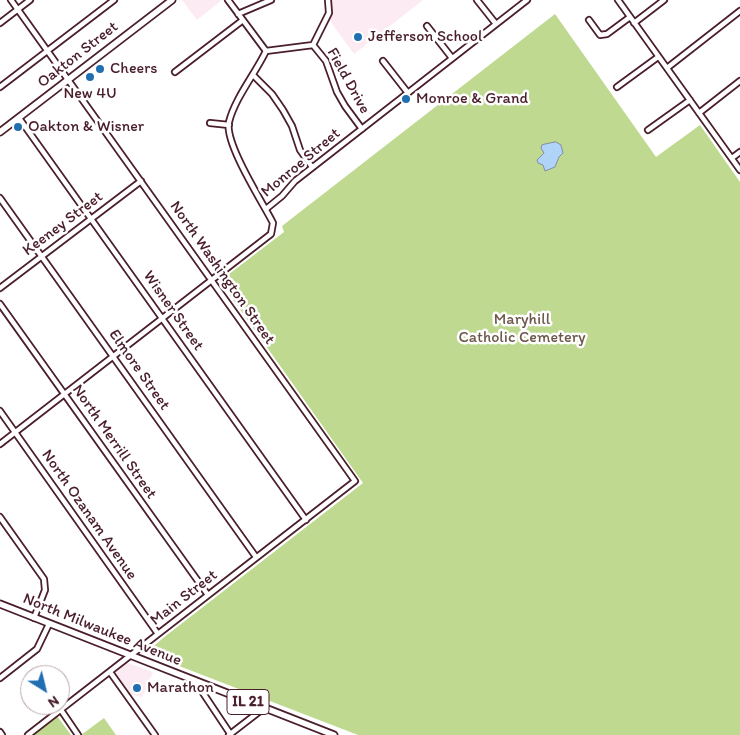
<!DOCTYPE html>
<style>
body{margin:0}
#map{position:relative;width:740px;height:735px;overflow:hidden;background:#fff;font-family:Itim,sans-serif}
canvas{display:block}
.north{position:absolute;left:20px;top:665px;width:50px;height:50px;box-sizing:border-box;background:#fff;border:1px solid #b7a5aa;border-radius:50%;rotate:144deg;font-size:14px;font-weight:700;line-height:20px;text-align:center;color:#4a1f2b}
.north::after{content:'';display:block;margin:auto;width:18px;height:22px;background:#1f6fb2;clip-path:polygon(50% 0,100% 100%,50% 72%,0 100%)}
</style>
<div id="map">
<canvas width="740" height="735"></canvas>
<div class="north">N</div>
</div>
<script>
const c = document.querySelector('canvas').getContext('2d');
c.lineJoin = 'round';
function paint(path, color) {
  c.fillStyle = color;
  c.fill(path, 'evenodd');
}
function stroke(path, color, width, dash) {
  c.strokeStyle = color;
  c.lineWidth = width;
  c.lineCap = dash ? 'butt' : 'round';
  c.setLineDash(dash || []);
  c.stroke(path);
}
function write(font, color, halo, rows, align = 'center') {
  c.font = font + ' Itim,sans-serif';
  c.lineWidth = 5;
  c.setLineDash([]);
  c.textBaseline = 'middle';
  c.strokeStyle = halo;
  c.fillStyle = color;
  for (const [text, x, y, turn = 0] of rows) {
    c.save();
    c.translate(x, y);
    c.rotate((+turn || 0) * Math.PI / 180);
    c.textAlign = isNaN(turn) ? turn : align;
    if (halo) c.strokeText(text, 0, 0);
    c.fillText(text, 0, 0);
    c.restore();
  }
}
paint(new Path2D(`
 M182 0H222L197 20Z
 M331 0H423L354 54 330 21 332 10Z
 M125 662 153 672 142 697 125 693 110 673Z`), '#fcebf2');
paint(new Path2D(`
 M555 14 656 157 700 125 740 182V735H358L148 654V651L163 638 363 483 220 281 284 232 282 226Z
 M57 716 71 735H33Z
 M104 718 116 735H81Z`), '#bfd990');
const water = new Path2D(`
 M556 142 561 145 563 153 559 157 555 167 545 171 543 165 538 163 537 160 544 153 541 148 542 145Z`);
paint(water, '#b0d3f8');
stroke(water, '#878ba6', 1);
const minor = new Path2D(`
 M11 0 355 481 28 735
 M228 0 266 51
 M477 0 496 24
 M618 0 740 170
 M238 14 271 0
 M589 20 600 35 607 34 630 17
 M0 23 30 0
 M634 23 664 0
 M427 26 452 58
 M313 45 326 61 337 92 345 106 362 129
 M266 51 313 45 329 13 328 0
 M383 61 408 93
 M667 68 740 11
 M175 72 243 20
 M253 75 272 94 283 110 292 126 300 150 312 167
 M0 87 114 0
 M617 87 658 57
 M699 113 740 81
 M19 118 306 520
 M210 123 229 125
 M648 130 690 100
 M732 158 740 152
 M0 198 256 557
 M266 209 282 196 295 181 527 0
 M0 288 141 181
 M0 304 208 595
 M0 411 158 634
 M0 444 271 234 273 223C263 203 224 143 229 122 235 98 255 74 266 51
 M0 517 44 579 45 590 34 618
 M110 672 155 735
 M0 678 37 649 49 624
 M195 681 231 735
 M61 710 78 735
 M0 732 2 735
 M229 735 264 708`);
const major = new Path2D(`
 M0 132 172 0
 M0 604 334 735`);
stroke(minor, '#4a1f2b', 8);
stroke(major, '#4a1f2b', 9);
stroke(minor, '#fff', 4.5);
stroke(major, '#fff', 5.5);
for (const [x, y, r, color] of [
 [358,37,5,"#1f6fb2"],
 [100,69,5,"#1f6fb2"],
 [90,77,5,"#1f6fb2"],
 [406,99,5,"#1f6fb2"],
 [18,127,5,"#1f6fb2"],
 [137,688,5,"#1f6fb2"]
]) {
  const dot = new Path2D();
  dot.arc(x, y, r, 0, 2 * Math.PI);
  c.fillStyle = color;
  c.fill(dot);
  stroke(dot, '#fff', 2);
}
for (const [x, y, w] of [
 [248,702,42]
]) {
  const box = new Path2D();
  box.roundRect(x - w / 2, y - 12.5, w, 25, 4);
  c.fillStyle = '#fff';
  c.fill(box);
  stroke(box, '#4a1f2b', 1);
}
write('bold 15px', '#4a1f2b', null, [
 ["IL 21",248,702]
]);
write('16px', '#4a1f2b', '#fff', [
 ["Jefferson School",368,37],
 ["Cheers",110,69],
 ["New 4U",90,94,"center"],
 ["Monroe & Grand",416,99],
 ["Oakton & Wisner",28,127],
 ["Marathon",147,688]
], 'left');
write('16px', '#4a1f2b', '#fff', [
 ["Oakton Street",78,55,-38],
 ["Field Drive",348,81,61],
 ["Monroe Street",301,163,-40],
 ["Keeney Street",63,224,-37],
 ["North Washington Street",222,273,55],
 ["Wisner Street",173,311,55],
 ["Elmore Street",139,370,55],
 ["North Merrill Street",114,442,55],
 ["North Ozanam Avenue",89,515,55],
 ["Main Street",184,598,-38],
 ["North Milwaukee Avenue",102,630,22]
]);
write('16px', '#6d5749', '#fff', [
 ["Maryhill",522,320],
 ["Catholic Cemetery",522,338]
]);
</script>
